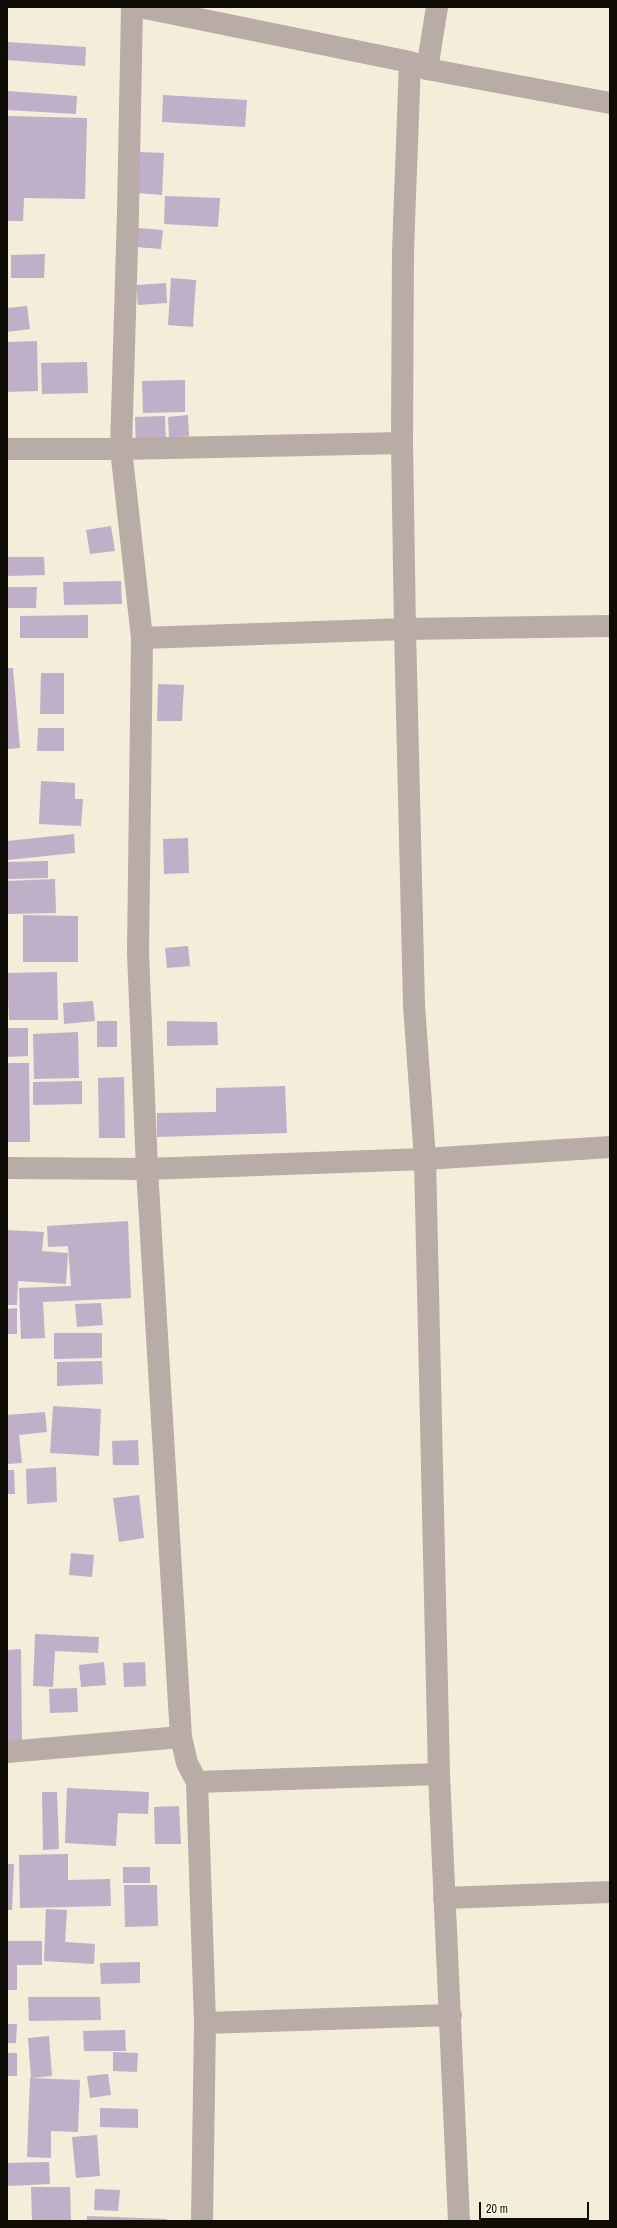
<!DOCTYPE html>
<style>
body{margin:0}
#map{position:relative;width:617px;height:2228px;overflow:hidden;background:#f3edda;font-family:"Archivo Narrow",sans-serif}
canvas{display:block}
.frame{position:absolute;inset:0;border:8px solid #100d07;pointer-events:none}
.scale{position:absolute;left:479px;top:2202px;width:110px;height:18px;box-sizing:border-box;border:2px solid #100d07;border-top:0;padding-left:5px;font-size:12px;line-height:14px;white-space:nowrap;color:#100d07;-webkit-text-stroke:3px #fffaeb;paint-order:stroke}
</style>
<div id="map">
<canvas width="617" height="2228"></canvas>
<div class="frame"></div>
<div class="scale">20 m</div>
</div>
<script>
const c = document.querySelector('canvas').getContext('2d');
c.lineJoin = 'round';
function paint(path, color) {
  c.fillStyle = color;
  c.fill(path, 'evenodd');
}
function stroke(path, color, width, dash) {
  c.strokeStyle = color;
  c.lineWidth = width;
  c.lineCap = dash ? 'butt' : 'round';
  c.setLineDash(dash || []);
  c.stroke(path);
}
paint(new Path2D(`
 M7 42 86 47 85 66 7 60Z
 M7 91 77 96 76 114 7 110Z
 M163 95 247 100 245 127 162 122Z
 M7 116 87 118 85 199 24 198 23 221H7Z
 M139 152 164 153 162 195 138 193Z
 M165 196 220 198 218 227 164 224Z
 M137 228 163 230 161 249 136 247Z
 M45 254 44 278H11V255Z
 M171 278 196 280 193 327 168 325Z
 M166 283 167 303 138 305 136 285Z
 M27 306 30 329 7 332V308Z
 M37 341 38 391 7 392V342Z
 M87 362 88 393 42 394 41 363Z
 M185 380V412L143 413 142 381Z
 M188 415 189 436 169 438 168 417Z
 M165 416 166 446 136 447 135 417Z
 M111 526 115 551 90 554 86 530Z
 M7 557H44L45 575 7 576Z
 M121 581 122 604 64 605 63 582Z
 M7 587H37L36 608H7Z
 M88 615V638H20V616Z
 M7 668H13L20 748 7 749Z
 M41 673H64V714H40Z
 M158 684 184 685 182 721H157Z
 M38 728H64V751H37Z
 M41 781 75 783V799H83L81 826 39 824Z
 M74 834 75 853 7 860V841Z
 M188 838 189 873 164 874 163 839Z
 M48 861V878L7 879V862Z
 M55 879 56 913 7 914V881Z
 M23 915 78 916V962H23Z
 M188 946 190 966 167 968 165 948Z
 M57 972 58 1020H9L7 973Z
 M93 1001 95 1021 64 1024 63 1003Z
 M97 1021H117V1047H97Z
 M167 1021 217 1022 218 1045 167 1046Z
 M7 1028H28V1056L7 1057Z
 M78 1032 79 1078 34 1079 33 1034Z
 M7 1063H29L30 1142H7Z
 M124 1077 125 1138H99L98 1078Z
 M82 1081V1104L33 1105V1082Z
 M285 1086 287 1133 157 1137V1113L216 1112V1088Z
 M128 1221 131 1298 43 1302 45 1338 21 1339 19 1288 71 1286 68 1246 48 1247 47 1226Z
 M7 1230 44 1232 42 1251 68 1253 66 1284 18 1281 17 1305H7Z
 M101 1303 103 1325 77 1327 75 1304Z
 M17 1308V1334H7V1309Z
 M54 1333H102V1358L54 1359Z
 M102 1361 103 1384 57 1386V1362Z
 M53 1406 101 1409 99 1456 50 1453Z
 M45 1412 47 1432 19 1435 22 1463 7 1464V1415Z
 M138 1440 139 1465H113L112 1441Z
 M56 1467 57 1502 27 1504 26 1469Z
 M7 1470H14L15 1494H7Z
 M139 1495 144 1538 119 1542 113 1498Z
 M71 1553 94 1555 92 1577 69 1575Z
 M35 1634 99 1637 98 1653 55 1651 53 1687 33 1686Z
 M21 1649 22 1744H7V1650Z
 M104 1662 106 1685 81 1687 79 1665Z
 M145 1662 146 1686 124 1687 123 1663Z
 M77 1688 78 1712 50 1713 49 1689Z
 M67 1788 149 1792 148 1814 118 1813 116 1846 65 1843Z
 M42 1792H57L59 1849 43 1850Z
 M179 1806 181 1844H155L154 1807Z
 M68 1854V1880L110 1879 111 1906 20 1908 19 1855Z
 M7 1864H14L12 1910H7Z
 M123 1867H150V1883H123Z
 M124 1885H157L158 1926 125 1927Z
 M46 1909 67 1910 65 1942 95 1944 94 1964 44 1961Z
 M7 1941H42V1965H17V1990H7Z
 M140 1962V1983L101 1984 100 1963Z
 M28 1997H100L101 2020 29 2021Z
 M7 2024H17L16 2043H7Z
 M125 2030 126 2051H84L83 2031Z
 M49 2036 52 2076 31 2078 28 2038Z
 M113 2052 138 2053 137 2072 113 2071Z
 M7 2053H17V2076H7Z
 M108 2074 111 2095 90 2098 87 2076Z
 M30 2078 80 2080 78 2132 51 2131V2158L27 2157Z
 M100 2108 138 2109V2128L100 2127Z
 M97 2135 100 2176 76 2178 72 2137Z
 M49 2162 50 2184 7 2186V2163Z
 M31 2187H70L71 2221H32Z
 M95 2189 120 2190 118 2211 94 2210Z
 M87 2216 167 2219V2221H87Z`), '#bfafc8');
stroke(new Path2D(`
 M132 7 128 212 121 449 142 638 138 953 147 1169 181 1737 187 1763 197 1782 205 2023 202 2221
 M140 7 410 62 427 69 610 103
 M410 62 403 251 402 443 405 629 414 1005 425 1159 439 1774 459 2221
 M427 69 437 7
 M7 449H121L402 443
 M142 638 405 629 610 626
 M7 1168 147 1169 425 1159 610 1147
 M7 1752 181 1737
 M197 1782 439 1774
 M444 1898 610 1892
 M205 2023 451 2015`), '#b9aba5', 22);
</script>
